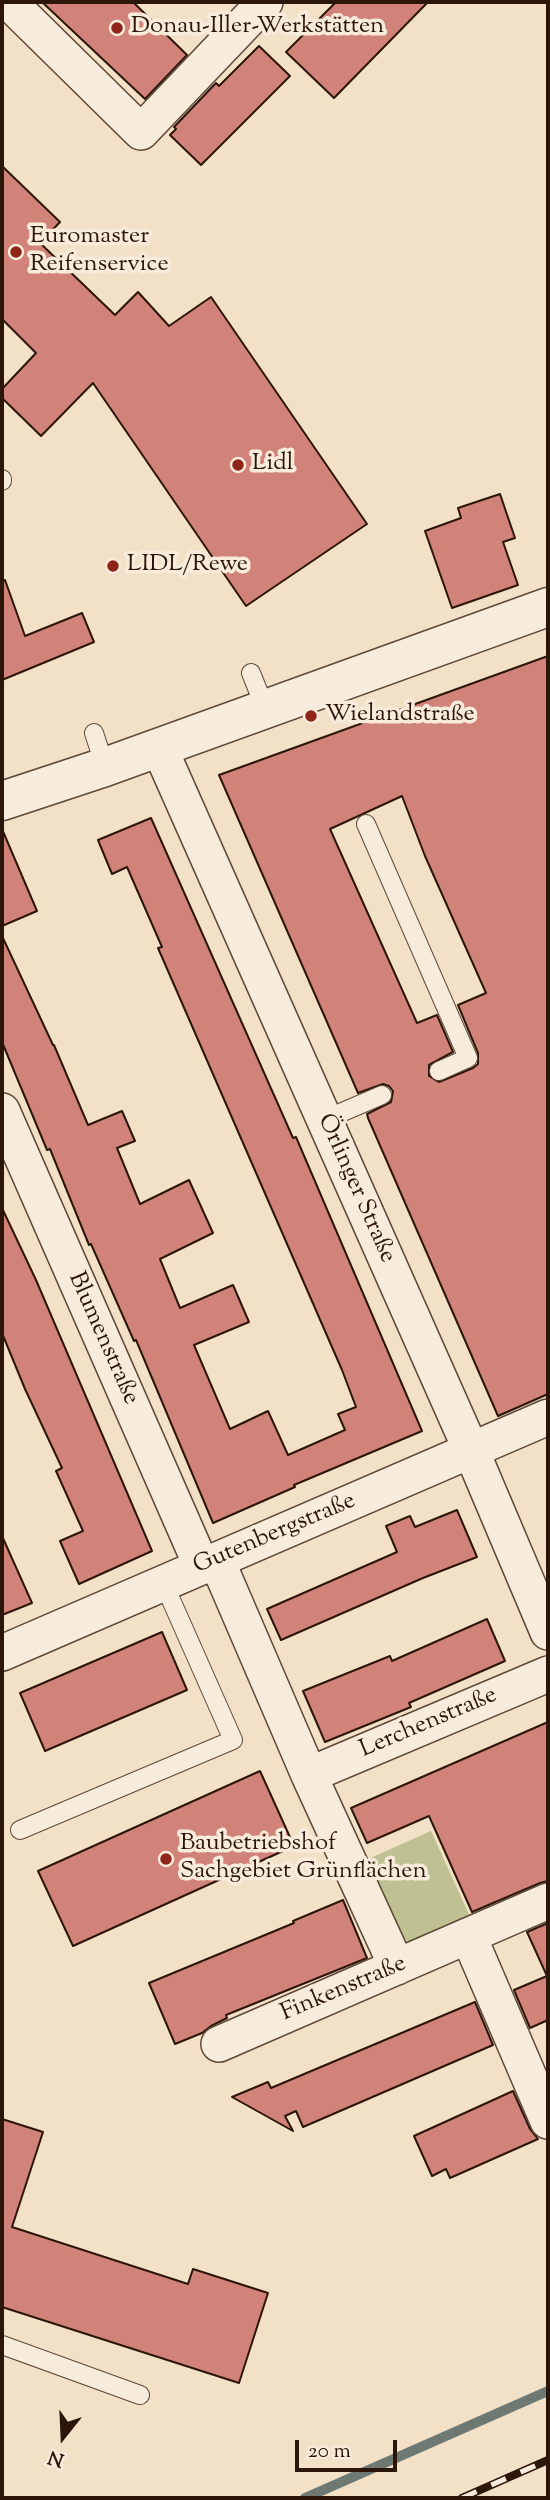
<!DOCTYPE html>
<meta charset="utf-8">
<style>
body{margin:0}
#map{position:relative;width:550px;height:2500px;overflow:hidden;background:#f2e0c7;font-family:"Sorts Mill Goudy",serif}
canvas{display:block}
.frame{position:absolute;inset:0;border:4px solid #2c1509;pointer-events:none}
.north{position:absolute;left:28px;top:2402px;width:70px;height:70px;-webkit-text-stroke:5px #f7ebdb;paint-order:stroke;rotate:198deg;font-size:19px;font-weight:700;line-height:28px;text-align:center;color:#2c1509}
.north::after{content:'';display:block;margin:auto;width:24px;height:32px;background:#2c1509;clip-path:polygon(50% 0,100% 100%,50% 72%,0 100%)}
.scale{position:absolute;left:295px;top:2440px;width:102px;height:32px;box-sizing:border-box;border:4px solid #2c1509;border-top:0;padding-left:9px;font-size:21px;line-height:24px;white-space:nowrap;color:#2c1509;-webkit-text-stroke:5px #f7ebdb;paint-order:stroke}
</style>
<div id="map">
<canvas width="550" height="2500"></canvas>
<div class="frame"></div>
<div class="north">N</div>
<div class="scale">20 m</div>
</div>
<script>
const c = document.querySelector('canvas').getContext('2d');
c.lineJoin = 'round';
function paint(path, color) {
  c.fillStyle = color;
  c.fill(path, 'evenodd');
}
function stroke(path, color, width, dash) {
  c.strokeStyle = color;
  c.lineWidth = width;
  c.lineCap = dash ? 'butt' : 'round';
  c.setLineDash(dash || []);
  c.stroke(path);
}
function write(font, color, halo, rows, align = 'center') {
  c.font = font + ' "Sorts Mill Goudy",serif';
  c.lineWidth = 7;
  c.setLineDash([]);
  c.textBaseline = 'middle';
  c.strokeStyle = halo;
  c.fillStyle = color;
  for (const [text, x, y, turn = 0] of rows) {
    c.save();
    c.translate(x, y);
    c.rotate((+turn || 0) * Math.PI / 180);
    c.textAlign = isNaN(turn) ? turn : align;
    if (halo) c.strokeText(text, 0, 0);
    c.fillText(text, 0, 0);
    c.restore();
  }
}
paint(new Path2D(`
 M431 1831 472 1921 411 1943 400 1936 366 1860Z`), '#bfc192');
stroke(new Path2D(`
 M305 2498 548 2391`), '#6f7973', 10);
const building = new Path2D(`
 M42 2H133L187 55 145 99Z
 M336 2H428L334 98 286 52Z
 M259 46 290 76 201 165 170 135 176 129 174 127 216 83 219 86Z
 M2 166 60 222 40 243 115 315 138 292 169 326 211 297 367 524 246 606 93 383 41 436 2 398V389L36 353 2 319Z
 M500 494 515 538 503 542 518 585 452 608 425 531 461 518 458 508Z
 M5 580 25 636 82 613 94 642 2 680V581Z
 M548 656V1394L498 1416 368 1118 367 1114 391 1102 393 1091 389 1086 383 1084 358 1093 219 775ZM402 796 425 856 486 993 458 1005 478 1053V1064L473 1068 439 1082 429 1076V1065L453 1052 437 1015 417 1023 330 829Z
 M151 818 293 1138 296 1137 422 1431 294 1485 295 1487 213 1523 136 1340 134 1341 91 1244 89 1245 50 1149 47 1150 2 1042V936L53 1045H54L88 1125 122 1111 135 1141 117 1148 140 1204 189 1180 213 1233 160 1259 180 1308 233 1285 249 1322 194 1345 230 1429 268 1411 288 1455 345 1430 338 1414 356 1407 342 1370 158 948 162 947 127 867 112 874 98 840Z
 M2 829 37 911 2 926Z
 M2 1208 36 1280 152 1551 79 1584 60 1541 83 1531 56 1471 62 1468 25 1389 2 1333Z
 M457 1510 477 1557 423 1578 281 1640 267 1609 397 1552 386 1526 410 1516 415 1527Z
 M2 1536 32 1603 2 1615Z
 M487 1619 505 1661 409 1703 411 1707 325 1742 303 1691 390 1656 392 1661Z
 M162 1632 187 1690 45 1751 20 1693Z
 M548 1722V1881L540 1883 472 1912 429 1816 367 1843 351 1808Z
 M260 1771 294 1846 73 1946 38 1871Z
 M343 1900 367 1958 226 2015 227 2018 211 2026 202 2033 175 2044 149 1983 294 1923 293 1921Z
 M548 1923V2020L530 2028 514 1990 547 1976 527 1932Z
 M475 2002 493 2045 303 2127 296 2111 285 2116 293 2131 232 2097 268 2082 271 2088Z
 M513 2091 530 2129 538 2139 450 2178 446 2169 432 2176 414 2136Z
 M2 2119 43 2132 12 2227 188 2284 193 2269 268 2293 239 2383 2 2307Z`);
paint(building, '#d18379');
stroke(building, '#2c1509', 2);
const service = new Path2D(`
 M2 479V481
 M251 673 265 708
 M94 733 105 767
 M366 824 468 1058 439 1071
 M324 1120 382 1095
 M20 1830 233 1740 164 1584
 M2 2345 140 2395`);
const minor = new Path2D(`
 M9 2 141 132 265 2
 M159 747 471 1450 548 1632
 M2 1111 202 1567
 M217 1561 309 1775 397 1967
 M2 1653 548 1417
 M309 1775 548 1674
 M469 1937 548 2121
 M219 2044 548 1901`);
const tertiary = new Path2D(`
 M2 801 105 767 548 607`);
stroke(service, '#5e4838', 20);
stroke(minor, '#5e4838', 38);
stroke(tertiary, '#5e4838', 41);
stroke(service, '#f7ebdb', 18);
stroke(minor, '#f7ebdb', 35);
stroke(tertiary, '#f7ebdb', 38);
const rail = new Path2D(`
 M462 2498 548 2460`);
stroke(rail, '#2c1509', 8);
stroke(rail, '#f7ebdb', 5, [16]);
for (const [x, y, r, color] of [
 [117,28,7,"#8f2418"],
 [16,252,7,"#8f2418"],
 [238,465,7,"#8f2418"],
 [113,566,7,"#8f2418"],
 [311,716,7,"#8f2418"],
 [166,1859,7,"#8f2418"]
]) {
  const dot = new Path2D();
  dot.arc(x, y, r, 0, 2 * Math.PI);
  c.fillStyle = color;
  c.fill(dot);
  stroke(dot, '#f7ebdb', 2.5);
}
write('24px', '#2c1509', '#f7ebdb', [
 ["Donau-Iller-Werkstätten",131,28],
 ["Euromaster",30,238],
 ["Reifenservice",30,266],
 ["Lidl",252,465],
 ["LIDL/Rewe",127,566],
 ["Wielandstraße",325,716],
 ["Baubetriebshof",180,1845],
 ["Sachgebiet Grünflächen",180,1873]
], 'left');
write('24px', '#2c1509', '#f7ebdb', [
 ["Örlinger Straße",355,1189,66],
 ["Blumenstraße",102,1339,66],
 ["Gutenbergstraße",275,1535,-23],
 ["Lerchenstraße",429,1724,-23],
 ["Finkenstraße",344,1990,-23]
]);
</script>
